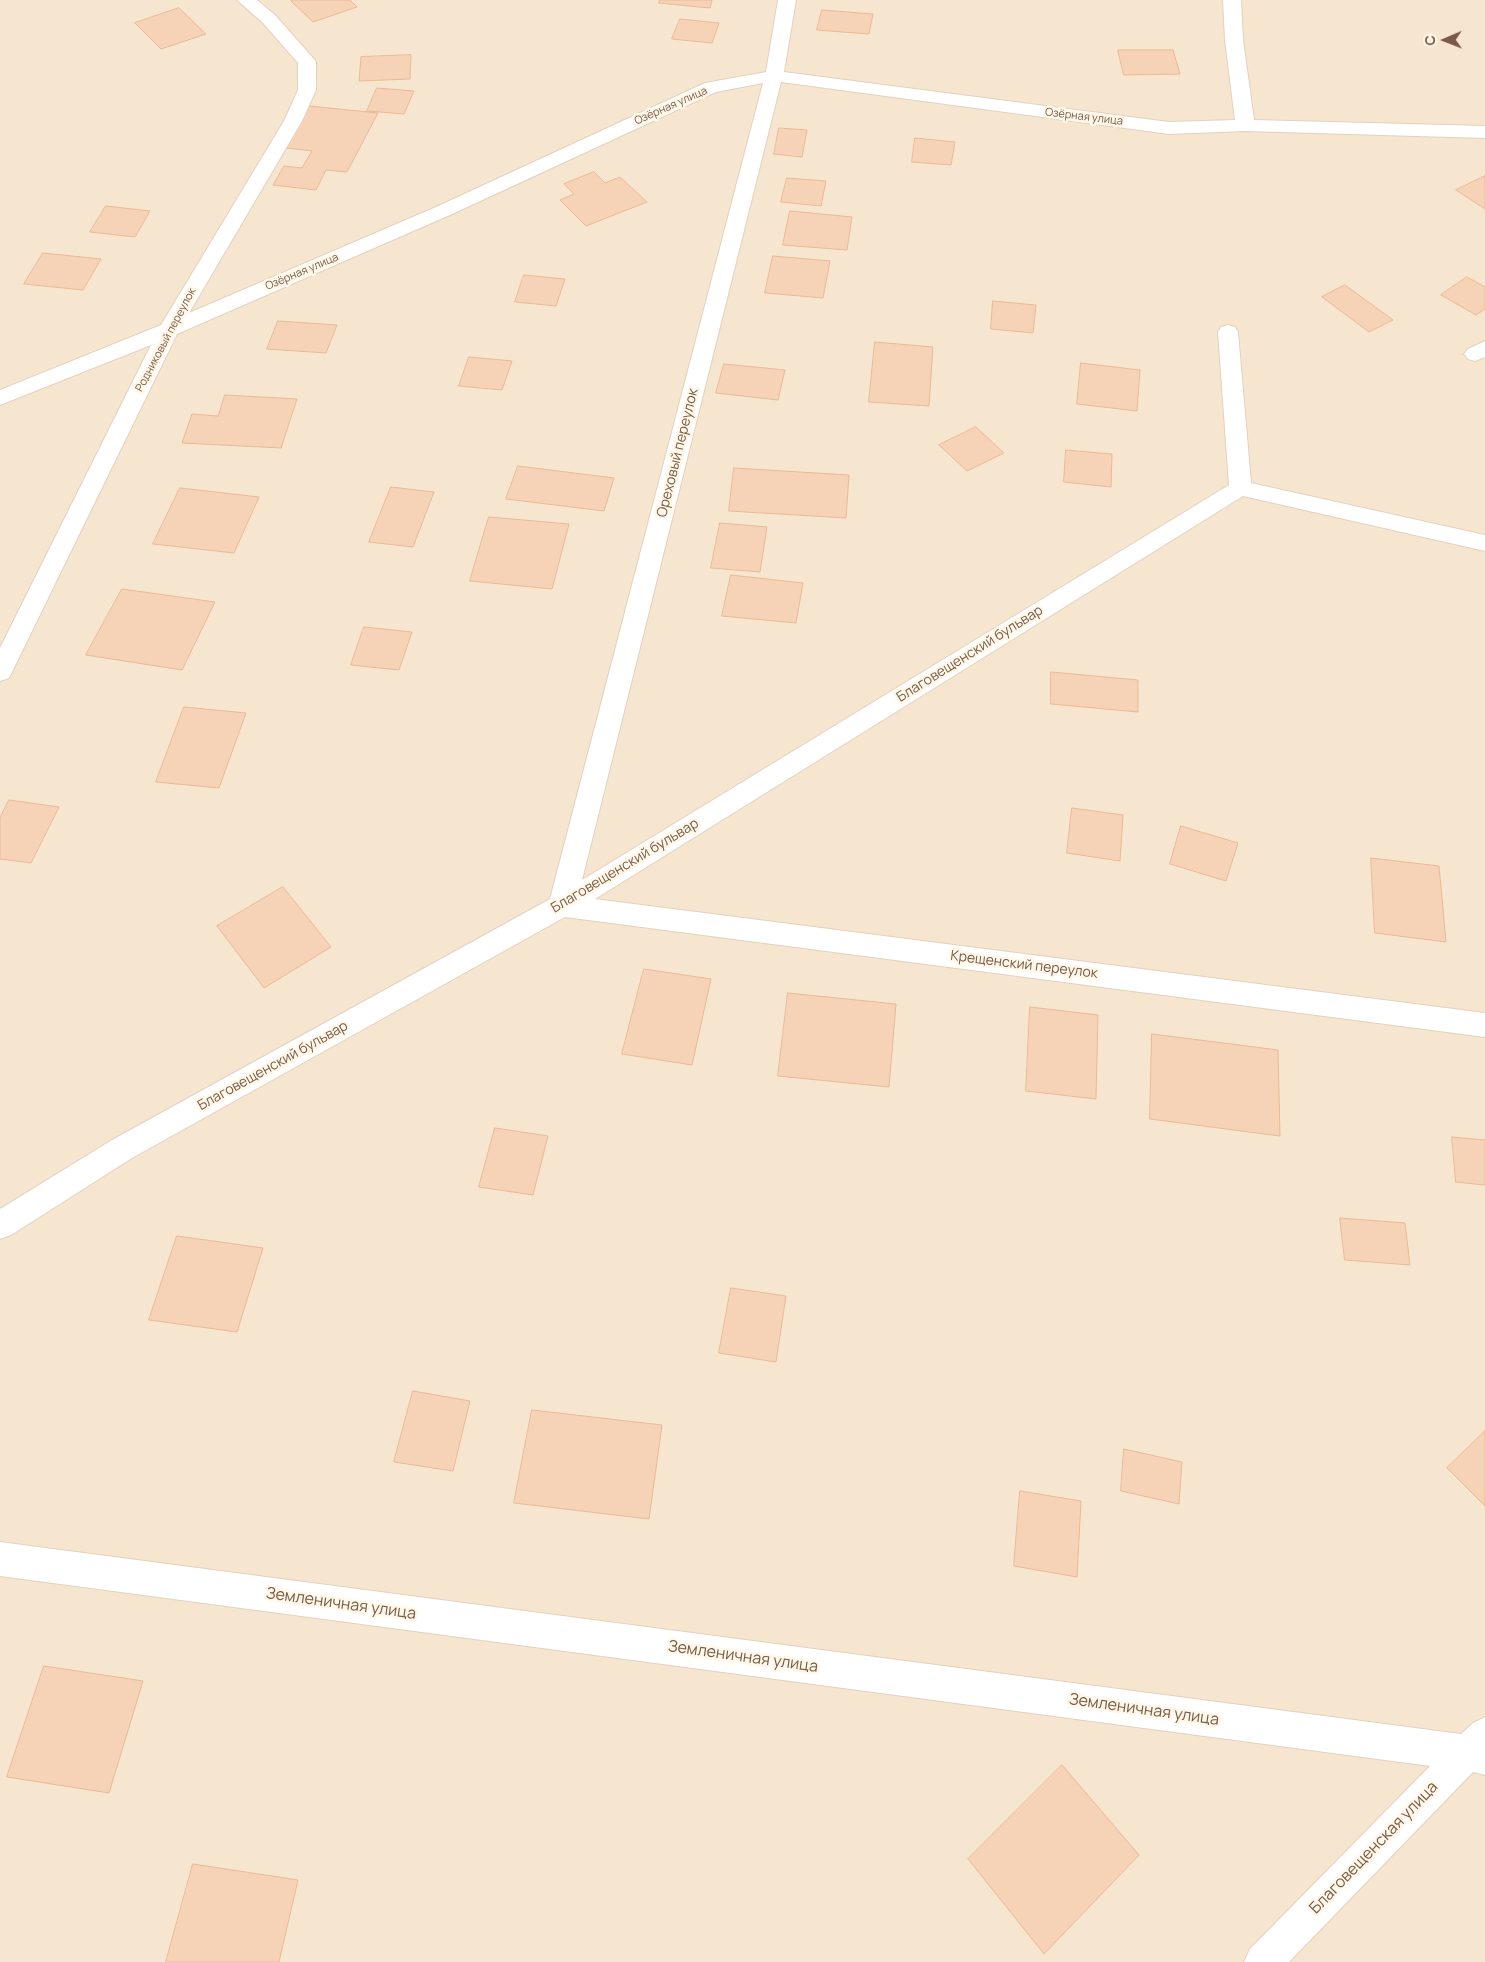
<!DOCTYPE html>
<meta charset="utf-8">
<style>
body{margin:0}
#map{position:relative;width:1485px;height:1962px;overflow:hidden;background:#fef4e1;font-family:Manrope,sans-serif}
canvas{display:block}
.north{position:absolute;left:1420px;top:15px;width:50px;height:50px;-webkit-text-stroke:4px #fff8e9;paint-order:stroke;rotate:269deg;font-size:14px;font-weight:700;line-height:20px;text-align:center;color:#785a46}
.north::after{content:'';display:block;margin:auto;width:18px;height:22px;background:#785a46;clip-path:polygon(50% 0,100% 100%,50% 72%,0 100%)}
</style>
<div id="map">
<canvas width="1485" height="1962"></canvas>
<div class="north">С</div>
</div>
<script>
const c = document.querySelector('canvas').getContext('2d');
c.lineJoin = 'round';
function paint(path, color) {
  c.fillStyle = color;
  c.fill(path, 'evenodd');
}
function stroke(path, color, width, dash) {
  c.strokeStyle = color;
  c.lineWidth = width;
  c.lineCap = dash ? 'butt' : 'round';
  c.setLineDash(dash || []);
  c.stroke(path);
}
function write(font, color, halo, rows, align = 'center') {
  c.font = font + ' Manrope,sans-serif';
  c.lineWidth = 5;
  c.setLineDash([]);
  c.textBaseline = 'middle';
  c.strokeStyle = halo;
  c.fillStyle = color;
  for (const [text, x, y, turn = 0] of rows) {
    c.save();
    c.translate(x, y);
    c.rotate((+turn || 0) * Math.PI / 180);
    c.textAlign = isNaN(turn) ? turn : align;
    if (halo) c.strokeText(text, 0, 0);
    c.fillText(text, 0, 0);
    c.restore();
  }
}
paint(new Path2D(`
 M0 0H1485V1962H0Z`), '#f7e6cf');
const building = new Path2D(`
 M294 0H350L357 7 313 22 291 1Z
 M660 0H712L710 8 659 3Z
 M179 8 206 34 161 49 135 23Z
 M822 10 873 14 869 34 817 30Z
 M680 19 719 23 712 43 672 39Z
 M1118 50H1173L1180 74 1124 75Z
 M411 55 410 79 359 81 361 57Z
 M377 88 414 91 404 114 367 111Z
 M310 106 378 113 347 172 326 170 316 190 273 185 284 166 302 168 312 151 286 148Z
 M779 128 807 130 802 157 774 154Z
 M915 138 955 142 951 165 912 162Z
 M594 172 605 183 620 177 647 202 586 226 560 200 574 194 564 184Z
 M1485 176V209L1456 190Z
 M787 178 826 181 821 206 781 202Z
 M106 206 150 211 135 237 90 232Z
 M790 211 852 217 847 250 783 245Z
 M43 253 101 259 83 290 24 284Z
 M773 256 830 261 823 298 765 293Z
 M524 275 565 279 556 306 515 302Z
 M1467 277 1485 287V309L1476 315 1441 295Z
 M1345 285 1393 320 1369 332 1322 297Z
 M993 301 1036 305 1033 333 991 329Z
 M278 321 337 325 326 353 267 349Z
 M875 342 933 347 929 406 869 402Z
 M469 357 512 361 502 390 459 386Z
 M1081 363 1140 370 1137 411 1077 404Z
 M724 364 785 370 778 400 716 393Z
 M225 395 297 399 281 448 182 443 192 414 218 416Z
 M976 427 1004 453 967 471 939 445Z
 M1066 450 1112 454 1111 487 1064 482Z
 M518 466 614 478 604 511 506 499Z
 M734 468 849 475 846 518 729 511Z
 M391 487 434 492 413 547 369 542Z
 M180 488 259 497 234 553 153 544Z
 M489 517 569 524 552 589 470 581Z
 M720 523 767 527 760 572 711 568Z
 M731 575 803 583 796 623 722 616Z
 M122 589 215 602 182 670 86 655Z
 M364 627 412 632 399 670 351 665Z
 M1051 672 1138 680V712L1051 704Z
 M184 707 246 713 219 788 156 782Z
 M9 800 59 807 31 863 0 859V818Z
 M1072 808 1123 815 1120 861 1067 853Z
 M1181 826 1238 843 1226 881 1170 864Z
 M1371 858 1439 866 1446 942 1375 933Z
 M283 887 331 947 264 988 217 926Z
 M644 969 711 979 692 1065 622 1054Z
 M788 993 896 1004 889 1087 778 1076Z
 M1030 1007 1098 1015 1096 1099 1026 1091Z
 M1152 1034 1278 1050 1280 1136 1150 1119Z
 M495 1128 548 1136 533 1195 479 1187Z
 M1452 1137 1485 1140V1185L1456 1182Z
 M1340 1218 1405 1223 1410 1265 1345 1260Z
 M177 1236 263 1248 237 1332 149 1320Z
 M731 1288 786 1296 776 1362 719 1353Z
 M413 1391 470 1401 453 1471 394 1462Z
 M532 1410 662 1425 649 1519 514 1503Z
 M1485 1431V1506L1447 1468Z
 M1124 1449 1182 1462 1179 1504 1121 1491Z
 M1020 1491 1081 1501 1077 1577 1014 1566Z
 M44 1666 143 1681 109 1793 7 1777Z
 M1062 1765 1139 1855 1044 1954 968 1859Z
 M193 1864 298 1880 279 1962H166Z`);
paint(building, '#f6d3b6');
stroke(building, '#eaba95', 1);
const minor = new Path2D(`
 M237 0H257L275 15 313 58 316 62V90L302 121 189 313 436 207 705 83 766 72 778 0H796L784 72 1169 122 1235 120 1225 40 1223 0H1241L1243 40 1254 120 1485 126V138L1245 131 1169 134 781 82 582 880 1229 485 1218 332 1221 327 1228 325 1235 327 1238 332 1251 483 1485 535V551L1243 496 595 899 1485 1013V1037L565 917 132 1158 11 1235 0 1239V1209L112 1140 550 899 763 83 716 92 450 215 177 334 12 672 9 678 0 681V648L151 345 0 405V390L161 325 284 121 298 90V63L263 23Z
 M1485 341V357L1475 361 1468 359 1464 354 1468 349Z
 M0 1542 1461 1734 1473 1723 1485 1717V1775L1473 1772 1289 1962H1244L1250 1949 1430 1766 0 1576Z`);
stroke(minor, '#e3d1bc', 2);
paint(minor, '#fff');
write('11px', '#785a46', '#fff8e9', [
 ["Озёрная улица",671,106,-24],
 ["Озёрная улица",1084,117,7],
 ["Озёрная улица",302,272,-23],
 ["Родниковый переулок",166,340,-62]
]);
write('14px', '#785a46', '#fff8e9', [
 ["Ореховый переулок",678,453,-76],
 ["Благовещенский бульвар",970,654,-32],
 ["Благовещенский бульвар",625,866,-31],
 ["Крещенский переулок",1024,965,7],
 ["Благовещенский бульвар",273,1066,-29]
]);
write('16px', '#785a46', '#fff8e9', [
 ["Земленичная улица",341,1604,8],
 ["Земленичная улица",743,1657,8],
 ["Земленичная улица",1144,1710,8],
 ["Благовещенская улица",1374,1848,-46]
]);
</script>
